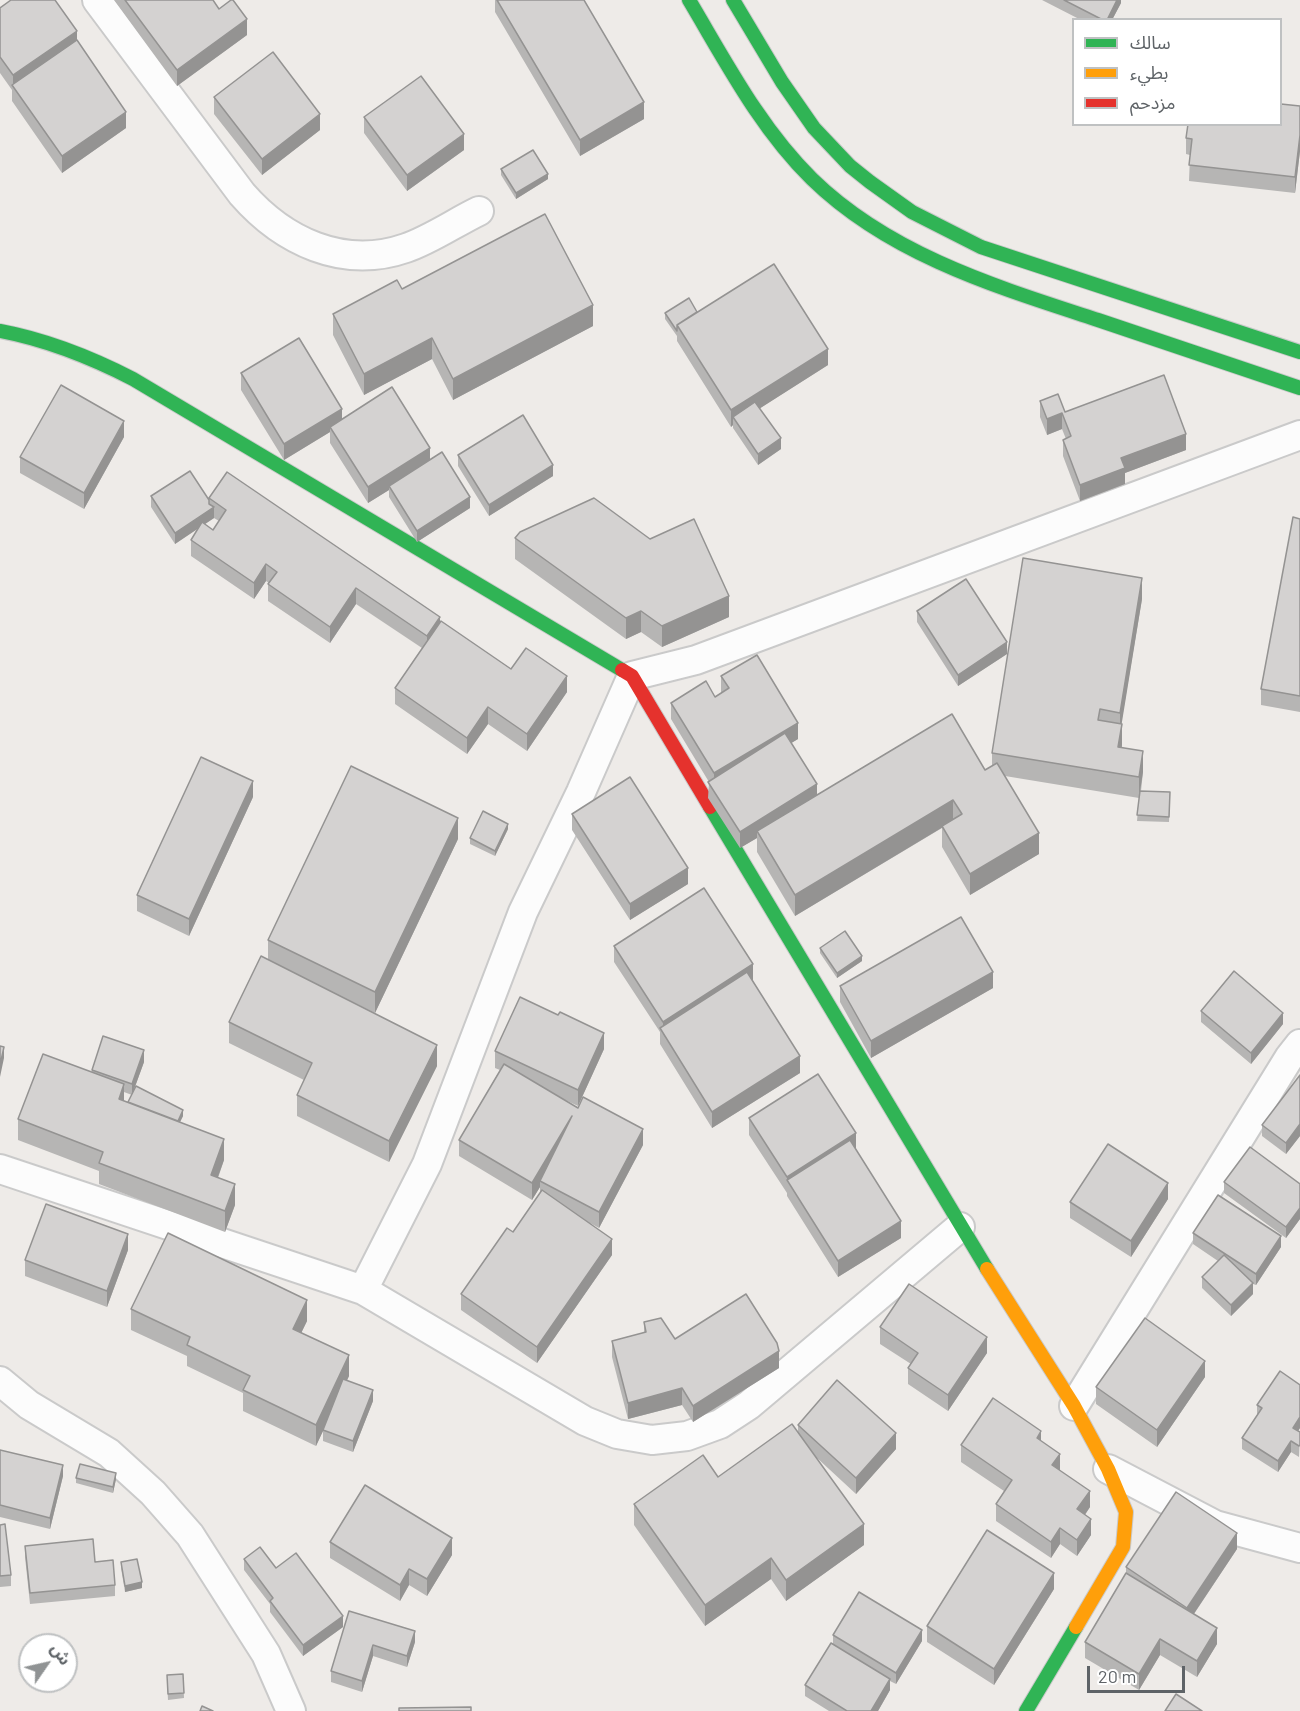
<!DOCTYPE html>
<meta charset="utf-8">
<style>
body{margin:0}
#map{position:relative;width:1300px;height:1711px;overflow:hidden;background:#eeebe8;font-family:Barlow,"Noto Sans Arabic",sans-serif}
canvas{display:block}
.legend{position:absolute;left:1072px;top:18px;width:210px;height:108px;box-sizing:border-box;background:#fff;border:2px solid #bfc1c2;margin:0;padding:8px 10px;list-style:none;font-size:18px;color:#5e6367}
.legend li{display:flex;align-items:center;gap:12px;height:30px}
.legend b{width:30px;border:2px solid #bfc1c2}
.north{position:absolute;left:18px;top:1633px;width:60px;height:60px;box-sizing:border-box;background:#fff;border:2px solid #bfc1c2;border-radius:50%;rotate:56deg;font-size:16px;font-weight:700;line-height:24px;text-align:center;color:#5e6367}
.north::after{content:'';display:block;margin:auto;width:21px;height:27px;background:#909394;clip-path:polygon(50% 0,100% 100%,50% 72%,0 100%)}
.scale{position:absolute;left:1087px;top:1666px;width:98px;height:27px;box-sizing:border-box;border:3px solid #5e6367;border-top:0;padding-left:8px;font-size:18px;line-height:21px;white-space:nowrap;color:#5e6367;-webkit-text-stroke:4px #fff;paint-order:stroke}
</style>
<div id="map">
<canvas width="1300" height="1711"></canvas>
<ul class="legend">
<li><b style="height:8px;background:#30b455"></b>سالك</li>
<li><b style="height:8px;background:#ff9f0a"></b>بطيء</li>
<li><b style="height:8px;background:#e5322d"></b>مزدحم</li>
</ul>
<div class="north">ش</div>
<div class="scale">20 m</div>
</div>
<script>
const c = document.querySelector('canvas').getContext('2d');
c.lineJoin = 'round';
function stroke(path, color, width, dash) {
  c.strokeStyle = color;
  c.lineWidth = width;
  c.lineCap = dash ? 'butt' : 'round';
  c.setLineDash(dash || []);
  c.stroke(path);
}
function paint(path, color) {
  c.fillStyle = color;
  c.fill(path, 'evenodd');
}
const street = new Path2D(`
 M97 0 242 194C283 241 343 270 406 248 430 240 456 222 479 211
 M0 1169 363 1290 585 1421 617 1434 652 1440 687 1436 720 1424 749 1405 960 1227
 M363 1290 427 1164 523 912 581 792 632 676 696 660 1300 435
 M0 1381 29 1405 109 1453 153 1493 190 1535 266 1654 291 1711
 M1074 1406 1289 1058 1300 1044
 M1108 1469 1215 1525 1300 1548`);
const fast = new Path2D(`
 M689 0C726 62 760 128 812 179 890 255 997 287 1098 320 1165 343 1233 365 1300 388
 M733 0 782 82 814 128 850 166 870 182 912 212 981 247 1300 352
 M0 331C48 340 90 357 133 379L622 670
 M710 807 987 1269
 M1026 1711 1076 1627`);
const slow = new Path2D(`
 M987 1269 1074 1406 1108 1469 1126 1512 1123 1547 1076 1627`);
const jam = new Path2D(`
 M622 670 632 676 710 807`);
stroke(street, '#cacaca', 32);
stroke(fast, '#cacaca', 16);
stroke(slow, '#cacaca', 16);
stroke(jam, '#cacaca', 16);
stroke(street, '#fcfcfc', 28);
stroke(fast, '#30b455', 14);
stroke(slow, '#ff9f0a', 14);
stroke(jam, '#e5322d', 14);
paint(new Path2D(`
 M114 0H213L219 9 247 35 177 86Z
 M495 0H584L644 119 580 156 495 12Z
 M1042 0H1121V3L1112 20H1081Z
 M0 8 77 40 126 128 62 173 12 101V90L0 73Z
 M214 97 320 130 262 175 214 114Z
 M1300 106V151L1295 193 1189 181 1190 155 1186 154V138Z
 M364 117 464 150 407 191 364 133Z
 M501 169 548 179 516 199 501 175Z
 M402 289 593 326 453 400 432 359 364 395 333 335V314Z
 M697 312 828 365 760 408 781 449 758 465 733 428V425L731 427 677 341V336L665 319V313Z
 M241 373 430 460 470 508 417 542 389 497V490L368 503 330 443V432L284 460 241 390Z
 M1040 401 1065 412 1186 450 1125 473V484L1080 501 1063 456V440L1066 439 1062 429 1047 435 1040 417Z
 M124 437 84 509 20 473V457Z
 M458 455 553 476 489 516 458 466Z
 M151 496 209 500V498L440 622 511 669 567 692 527 751 488 724 467 754 395 704V688L422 648 356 604 330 643 268 601V584L269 583 266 581 254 599 191 556V540L198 528 175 544 151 507ZM214 518 219 521 213 530 205 524Z
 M1300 519V712L1261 705V689Z
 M515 538 729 617 662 647 641 632 626 639 515 559Z
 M1142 599 1121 724 1122 747 1143 772 1141 791 1170 792 1169 822 1137 821 1139 798 1005 776 1039 854 970 895 942 847V828L795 916 757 852V838L740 848 708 798 709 782 671 719V703L715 697 721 693V676L798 739 791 743 817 795 985 770 992 766V753Z
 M917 611 1007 654 958 686 917 622Z
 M253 797 189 936 137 911V895Z
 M572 814 688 884 630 920 572 830Z
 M508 829 495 856 470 844V838Z
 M458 839 375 1013 330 991 437 1066 389 1162 297 1116V1095L304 1080 229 1043V1022L268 960V940Z
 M614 946 753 980H752L800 1073 712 1128 660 1044V1032L614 962Z
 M820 948 862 961 837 978 820 953Z
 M840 986 993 988 871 1058 840 1002Z
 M1201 1011 1283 1024 1251 1064 1201 1022Z
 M604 1049 578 1106 561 1098 643 1145 599 1228 590 1223 612 1255 537 1363 461 1310V1294L513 1232 540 1193V1187L532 1200 459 1156V1140L500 1070 495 1068V1051Z
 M144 1062 133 1092 183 1116 180 1122 224 1160 218 1178 235 1205 225 1232 99 1184V1171L18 1140V1119L92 1072V1070ZM124 1092 132 1095 128 1102 124 1101Z
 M1300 1075V1136L1286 1154 1262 1136V1125Z
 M749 1118 856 1149 901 1238 838 1277 787 1196V1193L749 1135Z
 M1224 1182 1300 1184V1219L1286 1238 1224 1193Z
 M1168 1199 1131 1257 1070 1218V1202Z
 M1193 1233 1281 1247 1256 1285 1253 1284V1294L1231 1316 1202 1288V1277L1218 1261 1193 1244Z
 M128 1250 107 1307 25 1276V1260Z
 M131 1309 307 1321 301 1333 349 1376 347 1380 373 1401 353 1452 323 1441V1430L325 1426 316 1446 243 1411V1393L187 1366V1356L131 1330Z
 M644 1322 675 1339 779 1368 693 1422 682 1405 628 1419 612 1357V1341L644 1333Z
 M880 1327 987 1353 948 1411 908 1384V1368L911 1364 880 1344Z
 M1205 1377 1157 1447 1096 1404V1387Z
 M1300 1385V1428L1298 1431 1300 1432 1299 1457 1291 1452 1278 1472 1242 1449V1438L1257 1415V1405Z
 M798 1425 896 1449 856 1494 816 1457 864 1545 786 1601 771 1579 705 1626 634 1525V1504L718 1477 798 1432Z
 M1041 1441 1060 1470 1090 1507 1085 1515 1091 1535 1077 1556 1060 1544 1051 1558 996 1521V1504L1004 1491 961 1462V1445Z
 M0 1450 63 1476 50 1529 0 1517Z
 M76 1478 116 1479 113 1493 76 1483Z
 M0 1525 11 1575V1586L0 1587Z
 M330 1542 452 1555 427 1596 409 1585 400 1601 330 1558Z
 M25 1546 95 1562 115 1585V1596L30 1604 25 1557Z
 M1237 1549 1194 1614 1217 1644 1197 1677 1160 1655 1139 1690 1085 1658V1642L1126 1573V1567Z
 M244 1559 276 1568 343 1627 303 1656 270 1612V1604L244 1570Z
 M121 1562 142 1588 125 1592 121 1568Z
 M1054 1589 994 1685 927 1642V1626Z
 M349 1611 415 1642 407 1667 373 1656 362 1692 331 1682V1671Z
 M833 1635 922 1641 896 1684 890 1681V1690L878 1711H829L805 1696V1685L833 1644Z
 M183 1674 184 1698 168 1700 167 1680Z`), '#b6b5b4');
paint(new Path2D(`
 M1117 0H1121V3L1112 20H1107Z
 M247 19V35L177 86V70Z
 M77 31V47L13 87V75Z
 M644 102V119L580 156V140Z
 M126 112V128L62 173V156Z
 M320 114V130L262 175V159Z
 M464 134V150L407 191V175Z
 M1300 135V151L1295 193V177Z
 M548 174V179L516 199V193Z
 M593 305V326L453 400V379Z
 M432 338V359L364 395V374Z
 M828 349V365L737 423 733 417V425L731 427V410Z
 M342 409V425L330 427V432L284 460V444Z
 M1062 413V429L1047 435V419Z
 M124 421V437L84 509V493Z
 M1186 434V450L1125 473V484L1080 501V485L1121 458Z
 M781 438V449L758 465V454Z
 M430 448V464L389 486V490L368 503V487Z
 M553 465V476L489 516V505Z
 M470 497V508L417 542V531Z
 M214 507V518L175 544V533Z
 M266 564V581L254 599V583Z
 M1142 578V599L1120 734V713Z
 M356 588V604L330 643V627Z
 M729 596V617L662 647V626Z
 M641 611V632L626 639V618Z
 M440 617V633L427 652V636Z
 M1007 642V654L958 686V675Z
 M567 676V692L527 751V734Z
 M488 707V724L467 754V738Z
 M798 723V739L714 790V773Z
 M1122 724V745L1118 768V747Z
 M1143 751V772L1139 798V777Z
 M253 781V797L189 936V919Z
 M817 784V800L757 831V838L740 848V832Z
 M953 800V821L795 916V895Z
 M458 818V839L375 1013V992Z
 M508 824V829L495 856V851Z
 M1039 833V854L970 895V874Z
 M688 868V884L630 920V904Z
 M862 956V961L837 978V973Z
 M753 964V980L665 1037 663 1034V1022Z
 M993 972V988L871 1058V1041Z
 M1283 1013V1024L1251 1064V1053Z
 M604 1033V1049L578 1106V1090Z
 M437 1045V1066L389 1162V1141Z
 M4 1047V1058L0 1077V1065Z
 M144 1050V1062L132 1095V1084Z
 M800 1056V1073L712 1128V1112Z
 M124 1084V1105L119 1099Z
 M183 1110V1116L174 1134V1128Z
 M572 1116 540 1181V1187L532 1200V1183Z
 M1300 1124V1136L1286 1154V1143Z
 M643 1129V1145L599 1228V1212Z
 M856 1133V1150L787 1180V1177Z
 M224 1139V1160L211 1196V1175Z
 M1168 1183V1199L1131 1257V1241Z
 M235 1184V1205L225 1232V1211Z
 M1300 1208V1219L1286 1238V1227Z
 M901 1221V1238L838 1277V1261Z
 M128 1234V1250L107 1307V1291Z
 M1281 1236V1247L1256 1285V1274Z
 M612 1239V1255L537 1363V1347Z
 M1253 1283V1294L1231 1316V1305Z
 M307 1300V1321L293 1350V1329Z
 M987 1337V1353L948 1411V1395Z
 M779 1351V1368L693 1422V1406Z
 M349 1355V1376L316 1446V1425Z
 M1205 1361V1377L1157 1447V1430Z
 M682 1388V1405L628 1419V1403Z
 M373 1390V1401L353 1452V1441Z
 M1300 1417V1428L1293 1439V1428Z
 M1041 1431V1448L1037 1438Z
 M896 1433V1449L856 1494V1478Z
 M1291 1441V1452L1278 1472V1461Z
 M1060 1454V1471L1052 1465Z
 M63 1465V1476L50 1529V1518Z
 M116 1473V1479L113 1493V1487Z
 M1090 1491V1507L1077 1526V1509Z
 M1091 1519V1535L1077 1556V1540Z
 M864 1524V1545L786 1601V1580Z
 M1060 1528V1544L1051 1558V1542Z
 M1237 1533V1549L1187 1624V1608Z
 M452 1538V1555L427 1596V1579Z
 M771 1558V1579L705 1626V1605Z
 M409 1569V1585L400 1601V1585Z
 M1054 1573V1589L994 1685V1669Z
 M142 1582V1588L125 1592V1586Z
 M343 1616V1627L303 1656V1645Z
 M1217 1628V1644L1197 1677V1661Z
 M922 1630V1641L896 1684V1673Z
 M415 1631V1642L407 1667V1656Z
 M1160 1639V1655L1139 1690V1674Z
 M373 1645V1656L362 1692V1681Z
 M890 1679V1690L878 1711H871Z`), '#949392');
const building = new Path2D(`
 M11 0H55L77 31 13 75 0 57V8Z
 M125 0H213L219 9 231 0H233L247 19 177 70Z
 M497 0H584L644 102 580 140Z
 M1064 0H1117L1107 20H1103Z
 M77 40 126 112 62 156 12 85Z
 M273 52 320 114 262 159 214 97Z
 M421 76 464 134 407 175 364 117Z
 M1281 104 1300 106V135L1295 177 1189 165 1192 139 1186 138 1188 124H1281Z
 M533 150 548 174 516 193 501 169Z
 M545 214 593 305 453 379 432 338 364 374 333 314 397 280 402 289Z
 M774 264 828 349 731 410 677 325Z
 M689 298 697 312 677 325V331L665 313Z
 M299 338 342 409 284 444 241 373Z
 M1164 375 1186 434 1121 458 1125 468 1080 485 1063 440 1071 436 1062 413 1047 419 1040 401 1058 394 1065 412Z
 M61 385 124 421 84 493 20 457Z
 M392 387 430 448 368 487 330 427Z
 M755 402 781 438 758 454 733 417Z
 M523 415 553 465 489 505 458 455Z
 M442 452 470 497 417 531 389 486Z
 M190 471 209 500V504L214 507 175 533 151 496Z
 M227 472 440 617 427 636 356 588 330 627 268 584 277 572 266 564 254 583 191 540 202 522 213 530 226 510 209 498Z
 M594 498 650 539 694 519 729 596 662 626 641 611 626 618 515 538 520 532Z
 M1293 517 1300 519V696L1261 689Z
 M1023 558 1142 578 1120 713 1100 709 1098 720 1122 724 1118 747 1143 751 1139 777 992 753Z
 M966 579 1007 642 958 675 917 611Z
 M441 621 511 669 526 648 567 676 527 734 488 707 467 738 395 688Z
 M757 655 798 723 714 773 671 703 706 681 715 697 729 688 721 676Z
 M952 714 985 770 997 763 1039 833 970 874 942 826 962 814 953 800 795 895 757 831Z
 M785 733 817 784 740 832 708 782Z
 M201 757 253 781 189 919 137 895Z
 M351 766 458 818 375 992 268 940Z
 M630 777 688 868 630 904 572 814Z
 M1140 791 1170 792 1169 817 1137 815Z
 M483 811 508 824 495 851 470 838Z
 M704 888 753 964 663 1022 614 946Z
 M961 917 993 972 871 1041 840 986Z
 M845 931 862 956 837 973 820 948Z
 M261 956 437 1045 389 1141 297 1095 312 1063 229 1022Z
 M1234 971 1283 1013 1251 1053 1201 1011Z
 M747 972 800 1056 712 1112 660 1028Z
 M520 997 558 1015 560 1012 604 1033 578 1090 495 1051Z
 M103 1036 144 1050 132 1084 92 1070Z
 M0 1046 4 1047 0 1065Z
 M43 1054 124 1084 119 1099 224 1139 211 1175 235 1184 225 1211 99 1163 103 1152 18 1119Z
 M504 1064 578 1108 583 1097 643 1129 599 1212 540 1181 572 1116 532 1183 459 1140Z
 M818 1074 856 1133 787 1177 749 1118Z
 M1300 1075V1124L1286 1143 1262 1125Z
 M136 1086 183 1110 178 1121 128 1102Z
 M850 1140 901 1221 838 1261 787 1180Z
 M1108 1144 1168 1183 1131 1241 1070 1202Z
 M1250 1147 1300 1184V1208L1286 1227 1224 1182Z
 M542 1190 612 1239 537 1347 461 1294 507 1228 513 1232Z
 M1218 1195 1281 1236 1256 1274 1193 1233Z
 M46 1204 128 1234 107 1291 25 1260Z
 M168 1233 307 1300 293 1329 349 1355 316 1425 243 1390 250 1376 187 1345 190 1337 131 1309Z
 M1224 1255 1253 1283 1231 1305 1202 1277Z
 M909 1284 987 1337 948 1395 908 1368 918 1353 880 1327Z
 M746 1294 777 1343 779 1351 693 1406 682 1388 628 1403 612 1341 646 1332 644 1322 661 1318 675 1339Z
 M1145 1318 1205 1361 1157 1430 1096 1387Z
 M1280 1371 1300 1385V1417L1293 1428 1300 1432V1445L1299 1446 1291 1441 1278 1461 1242 1438 1262 1408 1257 1405Z
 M343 1379 373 1390 353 1441 323 1430Z
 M837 1380 896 1433 856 1478 798 1425Z
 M993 1398 1041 1431 1037 1438 1060 1454 1052 1465 1090 1491 1077 1509 1091 1519 1077 1540 1060 1528 1051 1542 996 1504 1012 1480 961 1445Z
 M792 1424 864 1524 786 1580 771 1558 705 1605 634 1504 703 1455 718 1477Z
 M0 1450 63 1465 50 1518 0 1505Z
 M80 1464 116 1473 113 1487 76 1478Z
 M365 1485 452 1538 427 1579 409 1569 400 1585 330 1542Z
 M1176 1492 1237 1533 1187 1608 1126 1567Z
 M5 1524 11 1575 0 1576V1525Z
 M987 1530 1054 1573 994 1669 927 1626Z
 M93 1539 95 1562 113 1560 115 1585 30 1593 25 1546Z
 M260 1547 276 1568 296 1553 343 1616 303 1645 270 1601 273 1598 244 1559Z
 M137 1559 142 1582 125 1586 121 1562Z
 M1126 1573 1217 1628 1197 1661 1160 1639 1139 1674 1085 1642Z
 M859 1592 922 1630 896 1673 833 1635Z
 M349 1611 415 1631 407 1656 373 1645 362 1681 331 1671Z
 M831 1643 890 1679 871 1711H847L805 1685Z
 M183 1674 184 1693 168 1694 167 1675Z
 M1176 1694 1202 1711H1165Z
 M202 1706 213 1711H200Z
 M471 1707V1711H399V1708Z`);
paint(building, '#d4d2d1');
stroke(building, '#949392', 1.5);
</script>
